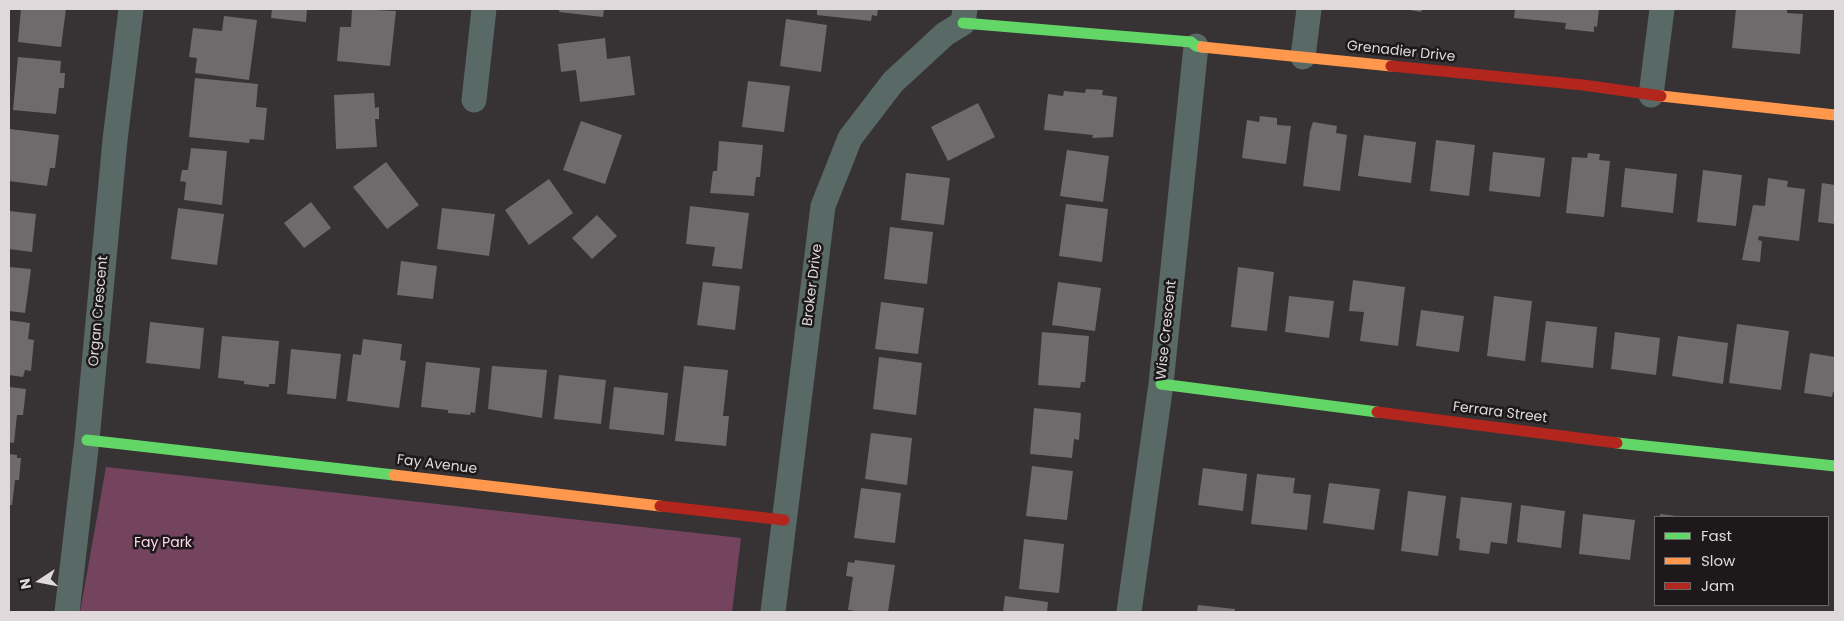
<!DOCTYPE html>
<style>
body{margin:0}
#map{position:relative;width:1844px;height:621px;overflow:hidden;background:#373234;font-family:Poppins,sans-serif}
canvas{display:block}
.frame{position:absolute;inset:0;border:10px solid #dfd9dc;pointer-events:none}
.legend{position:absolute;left:1654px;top:516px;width:175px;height:90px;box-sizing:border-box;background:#1d191b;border:1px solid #6b6668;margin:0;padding:6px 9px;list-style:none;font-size:15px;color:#dfd9dc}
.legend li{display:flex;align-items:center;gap:10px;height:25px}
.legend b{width:25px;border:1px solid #6b6668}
.north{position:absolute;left:15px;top:556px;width:50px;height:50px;-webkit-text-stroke:4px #1d191b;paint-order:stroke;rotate:259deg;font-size:14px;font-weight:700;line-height:20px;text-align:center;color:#dfd9dc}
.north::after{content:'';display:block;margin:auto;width:18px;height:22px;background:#dfd9dc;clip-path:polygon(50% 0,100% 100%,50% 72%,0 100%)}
</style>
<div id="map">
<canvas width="1844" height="621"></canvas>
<div class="frame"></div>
<ul class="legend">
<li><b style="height:6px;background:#63d668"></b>Fast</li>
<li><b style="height:6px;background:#ff974d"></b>Slow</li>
<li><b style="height:6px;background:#b3261e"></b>Jam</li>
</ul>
<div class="north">N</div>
</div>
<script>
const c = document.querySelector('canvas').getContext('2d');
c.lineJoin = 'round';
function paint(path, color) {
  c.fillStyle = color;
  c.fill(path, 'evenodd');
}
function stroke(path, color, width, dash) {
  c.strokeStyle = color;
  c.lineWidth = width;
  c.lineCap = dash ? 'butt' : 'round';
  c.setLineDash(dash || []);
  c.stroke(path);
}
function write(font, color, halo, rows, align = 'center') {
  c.font = font + ' Poppins,sans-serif';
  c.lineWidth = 5;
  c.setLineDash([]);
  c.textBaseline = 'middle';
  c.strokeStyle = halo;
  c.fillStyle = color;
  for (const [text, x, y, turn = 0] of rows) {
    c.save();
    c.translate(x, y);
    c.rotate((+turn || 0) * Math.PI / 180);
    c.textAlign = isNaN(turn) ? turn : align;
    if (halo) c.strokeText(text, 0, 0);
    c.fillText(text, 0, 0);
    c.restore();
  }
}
paint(new Path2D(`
 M106 467 741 538 732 612H80Z`), '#74445e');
paint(new Path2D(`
 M21 9H66L61 47 18 42Z
 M272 9H307L306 22 271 18Z
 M352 9 396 11 390 66 337 61 340 27H351Z
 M560 9H604L603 17 559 12Z
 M817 9H878L877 16 872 15 871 21 817 15Z
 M1404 9H1422L1421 12Z
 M1515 9H1599L1597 27 1594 26V32L1565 29 1566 23 1514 18Z
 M1736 9H1779L1787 10V13L1803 14 1800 54 1732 48Z
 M224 16 257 20 249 80 195 73 197 58 189 57 193 28 222 31Z
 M786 19 827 25 821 72 780 66Z
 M605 38 607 59 630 56 635 95 580 102 576 70 561 72 558 44Z
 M18 57 61 61 60 73H65L64 88H59L56 114 13 110Z
 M195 78 258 84 256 107 267 108 264 140 250 139 249 143 189 137Z
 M748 81 790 86 784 132 742 127Z
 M1086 89 1103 90 1102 95 1117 97 1113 137 1092 138 1093 135 1044 130 1048 94 1063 96 1064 91 1085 93Z
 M374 93 375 108 379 107V119H375L377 147 336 149 334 95Z
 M978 103 995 137 948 161 931 127Z
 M1260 116 1277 118V125L1291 126 1286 164 1242 158 1247 120 1259 122Z
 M581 121 622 135 605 184 563 170Z
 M1313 122 1337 126 1336 133 1347 135 1340 191 1303 186 1310 131Z
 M10 129 59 135 55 168H50L47 186 9 181Z
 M1364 135 1416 142 1411 183 1358 176Z
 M1436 140 1475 145 1469 196 1430 191Z
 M719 141 763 145 760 177H756L754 196 710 193 713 171H717Z
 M191 148 227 151 222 205 184 200 186 182 180 181 182 170H188Z
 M1067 150 1109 156 1103 202 1060 196Z
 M1493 152 1545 158 1540 197 1489 191Z
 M1588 153 1600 154 1599 160 1610 161 1604 217 1566 213 1572 157 1587 158Z
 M386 162 419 205 387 229 353 187Z
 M1625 168 1677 174 1673 213 1621 207Z
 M1703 170 1742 175 1736 226 1697 222Z
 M906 173 950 178 944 225 901 220Z
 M1768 178 1788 181 1787 187 1805 189 1799 241 1759 236 1758 240 1762 241 1760 262 1742 260 1753 205 1765 206Z
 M549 179 573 213 529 245 505 210Z
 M1822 183 1835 185V224L1818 222Z
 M311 202 331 228 304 248 284 223Z
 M1066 204 1108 209 1102 262 1059 256Z
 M690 206 749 213 742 269 712 266 715 247 686 244Z
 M178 208 224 214 217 265 171 259Z
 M442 208 495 214 489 256 437 249Z
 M9 211 36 214 32 252 9 249Z
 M597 215 617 236 592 259 572 238Z
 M890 227 933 232 927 284 884 279Z
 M401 261 437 266 433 299 397 295Z
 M9 267 31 269 25 313 9 311Z
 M1238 267 1274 272 1267 331 1231 327Z
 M1353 280 1405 287 1398 346 1360 341 1364 312 1349 311Z
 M703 282 740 286 735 330 697 325Z
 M1058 282 1101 288 1095 331 1052 325Z
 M1289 296 1334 301 1329 338 1285 332Z
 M1494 296 1532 301 1525 361 1487 356Z
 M881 302 924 308 918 354 875 349Z
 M1421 310 1464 316 1459 352 1416 346Z
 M9 320 30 323 28 339 34 340 31 371 25 370 23 377 9 375Z
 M1546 321 1597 327 1593 368 1541 362Z
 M150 322 204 328 200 369 146 363Z
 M1737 324 1789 331 1781 390 1729 383Z
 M1042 332 1089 336 1085 382H1081L1080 388 1038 385Z
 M1615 332 1660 338 1656 375 1611 369Z
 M222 336 279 341 275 384H269V387L244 384V381L218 378Z
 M1678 336 1728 343 1723 384 1672 376Z
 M363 339 402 344 400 360 406 361 399 408 347 401 353 354 361 355Z
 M291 349 341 354 336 399 287 394Z
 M1810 353 1835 357V393L1833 392 1832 397 1804 393Z
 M879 357 922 363 916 415 873 409Z
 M426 362 480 368 475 413 471 412 470 415 448 413V410L421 407Z
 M492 366 547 370 542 418 488 409Z
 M684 366 728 370 723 416H729L726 446 675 441Z
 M559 375 606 380 601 424 554 419Z
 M9 387 26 389 23 415H17L14 443 9 442Z
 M614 387 668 393 664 435 609 429Z
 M1034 408 1081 413 1079 440 1074 439 1072 458 1030 454Z
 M871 433 912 438 907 485 865 479Z
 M9 454 17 455V458H21L19 480H15L12 505H9Z
 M1032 466 1073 471 1067 520 1026 516Z
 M1203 468 1247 474 1243 511 1198 505Z
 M1257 474 1295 478 1293 493 1311 495 1307 530 1251 524Z
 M1329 483 1380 489 1374 530 1323 523Z
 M861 488 901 493 895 543 854 538Z
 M1408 491 1446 496 1438 556 1401 551Z
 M1461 497 1512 503 1507 544 1491 542 1489 554 1459 550 1460 539 1456 538Z
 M1521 505 1565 511 1561 548 1517 542Z
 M1583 514 1635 520 1630 560 1579 554Z
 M1660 514 1676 516V517H1660Z
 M1024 539 1064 544 1059 593 1019 589Z
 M855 560 895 565 888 612H863L848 610 853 577 846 576 848 562 854 563Z
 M1005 596 1048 602 1047 612H1003Z
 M1198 605 1235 609V612H1197Z`), '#6f6b6d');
stroke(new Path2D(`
 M1303 57 1309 9
 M1651 95 1662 9
 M474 100 484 9
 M67 612 87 440 115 140 131 9
 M773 612 823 206 850 138 893 82 945 34 963 23 965 9
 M1129 612 1161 384 1196 46`), '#596965', 25);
stroke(new Path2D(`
 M963 23 1191 42 1196 46 1202 47
 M1161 384 1377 412
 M87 440 394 475
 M1617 443 1835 466`), '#63d668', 11);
stroke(new Path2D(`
 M1202 47 1391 66
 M1661 96 1835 115
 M394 475 660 506`), '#ff974d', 11);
stroke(new Path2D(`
 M1391 66 1583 85 1661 96
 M1377 412 1617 443
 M660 506 784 520`), '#b3261e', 11);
write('14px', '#dfd9dc', '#1d191b', [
 ["Grenadier Drive",1401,52,6],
 ["Broker Drive",813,285,-83],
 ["Organ Crescent",99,311,-85],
 ["Wise Crescent",1167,330,-84],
 ["Ferrara Street",1500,413,7],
 ["Fay Avenue",437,465,7]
]);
write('14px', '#fdd7ea', '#1d191b', [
 ["Fay Park",163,543]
]);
</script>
